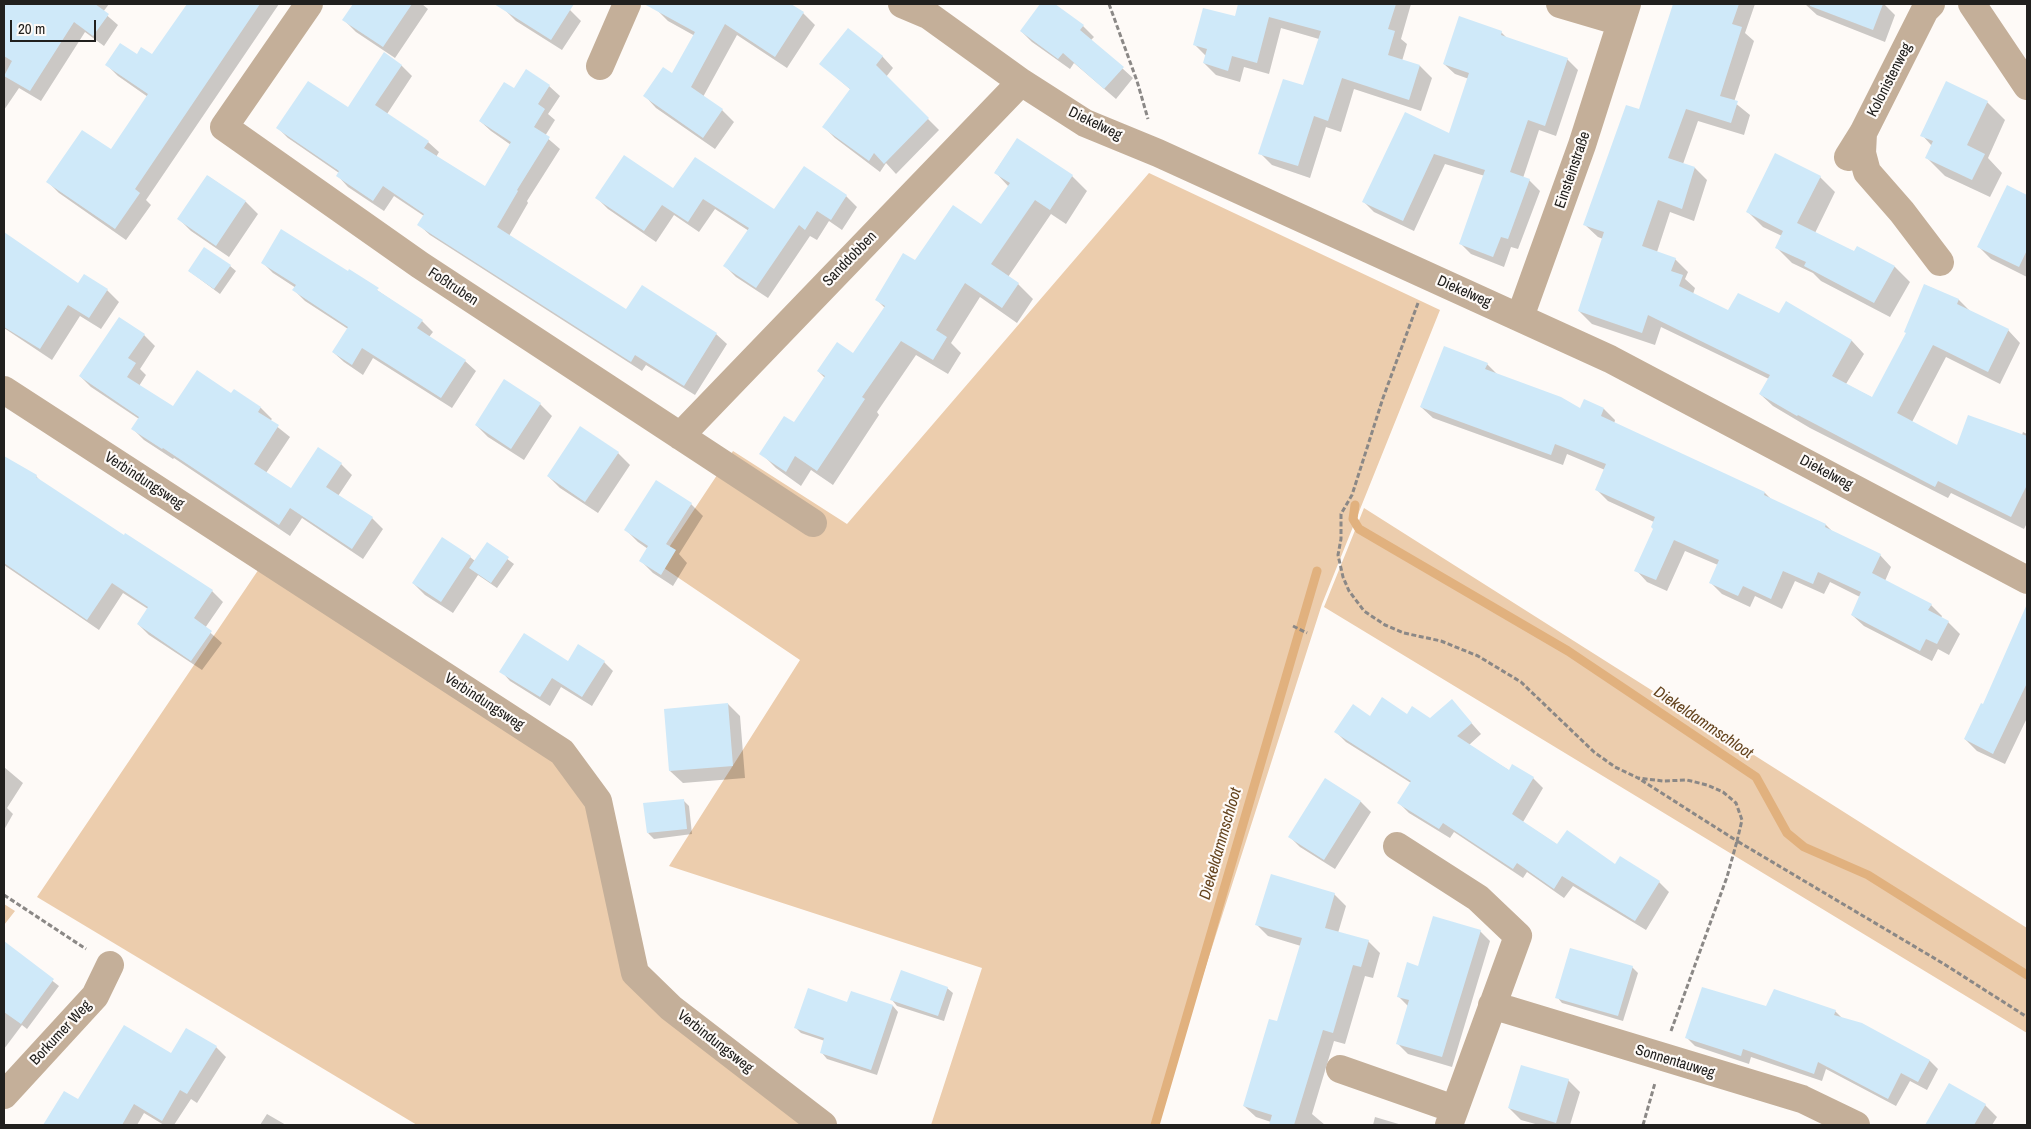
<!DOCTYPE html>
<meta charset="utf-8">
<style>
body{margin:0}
#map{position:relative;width:2031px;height:1129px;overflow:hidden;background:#fefaf7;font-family:"Archivo Narrow",sans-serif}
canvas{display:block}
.frame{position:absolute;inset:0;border:5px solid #21201e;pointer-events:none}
.scale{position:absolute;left:10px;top:20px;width:86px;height:22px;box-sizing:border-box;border:2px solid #21201e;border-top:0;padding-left:6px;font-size:15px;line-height:18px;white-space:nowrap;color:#21201e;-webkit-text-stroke:4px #fefaf7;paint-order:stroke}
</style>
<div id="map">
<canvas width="2031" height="1129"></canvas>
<div class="frame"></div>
<div class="scale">20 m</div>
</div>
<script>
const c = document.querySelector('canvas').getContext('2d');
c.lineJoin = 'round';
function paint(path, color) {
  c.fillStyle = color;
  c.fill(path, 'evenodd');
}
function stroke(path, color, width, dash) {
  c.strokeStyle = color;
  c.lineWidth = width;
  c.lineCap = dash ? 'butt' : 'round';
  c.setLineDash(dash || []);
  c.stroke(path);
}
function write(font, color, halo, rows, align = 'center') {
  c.font = font + ' "Archivo Narrow",sans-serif';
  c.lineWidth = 4.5;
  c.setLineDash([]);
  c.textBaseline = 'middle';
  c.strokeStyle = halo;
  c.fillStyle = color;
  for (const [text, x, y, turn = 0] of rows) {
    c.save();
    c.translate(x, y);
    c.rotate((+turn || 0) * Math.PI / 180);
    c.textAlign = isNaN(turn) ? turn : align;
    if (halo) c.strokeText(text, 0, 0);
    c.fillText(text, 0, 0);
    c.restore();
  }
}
paint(new Path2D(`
 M1149 173 1440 310 1322 604 1155 1125H931L982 968 669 866 800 660 658 564 733 451 847 524Z
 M1364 508 2027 928V1033L1324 607Z
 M263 563 562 752 598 801 635 973 821 1125H417L37 897Z
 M4 904 15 911 4 925Z`), '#eccdad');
paint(new Path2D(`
 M15 4H109L103 12 118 25 104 46 85 32 41 101 19 88 4 110V7L10 11Z
 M189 4H279L146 200 151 205 126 240 59 193 48 182 111 151 148 97 118 76 107 65 137 56H152Z
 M355 4H422L428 9 395 58 356 32 344 20Z
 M499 4H560L570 10 581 21 562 50 516 21 505 10 507 7Z
 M659 4H789L803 13 815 25 787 68 737 35 703 97 722 110 734 122 715 149 656 108 645 96 672 75 695 36 668 21 656 9Z
 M1041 4H1053L1083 26 1094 37 1091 40 1133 78 1116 99 1074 63 1070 69 1032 42 1021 31Z
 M1240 4H1411L1401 39 1407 44 1402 61 1420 66 1432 78 1421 111 1354 89 1341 132 1326 127 1310 178 1272 165 1260 153 1303 87 1319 39 1281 28 1269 74 1244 67 1240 82 1216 75 1204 63 1206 56 1194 44 1236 18Z
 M1674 4H1755L1745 33 1754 41 1734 102 1750 115 1744 135 1698 121 1683 164 1695 168 1707 180 1694 221 1670 212 1657 252 1675 259 1688 272 1685 279 1695 288 1693 294 1729 312 1780 315 1786 303 1852 341 1864 354 1846 384 1873 398 1907 334 1925 285 1959 300 1971 312 2008 330 2020 343 2000 384 1946 357 1912 422 1958 447 2022 435 2023 432 2027 434V523L2024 529 1951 493 1948 498 1810 428 1773 406 1760 394 1769 379 1661 327 1655 345 1592 324 1579 311 1603 239 1598 237 1585 225 1640 111Z
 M1805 4H1884L1895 15 1885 42 1817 15Z
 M1501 32 1508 39 1567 59 1578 70 1556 136 1539 130 1523 178 1529 180 1540 191 1518 249 1511 247 1504 267 1471 254 1460 243 1485 176 1445 164 1414 231 1374 212 1364 202 1450 134 1469 79 1455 74 1444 64Z
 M882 56 893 68 886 77 939 130 896 174 886 163 880 172 835 138 824 127 851 90 821 64Z
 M401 65 412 76 387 114 428 142 439 152 436 157 485 187 511 145 491 131 480 121 514 90 549 86 560 96 548 114 555 120 545 136 560 149 527 201 528 203 509 236 626 310 716 334 727 344 695 395 646 365 642 371 430 235 419 225 424 216 394 196 384 211 348 187 338 176 339 173 288 138 278 128 348 109Z
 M1987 102 2005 120 1988 158 2002 173 1990 197 1945 176 1927 158 1932 146 1922 135Z
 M1017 140 1072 176 1087 191 1066 224 1051 214 1008 277 1018 284 1033 299 1017 323 980 297 951 343 961 353 948 374 916 355 877 412 879 415 833 485 811 470 801 486 776 468 761 453 794 424 825 378 818 371 853 355 885 308 877 300 916 262 982 226 1009 187 995 172Z
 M208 176 246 202 258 214 229 257 191 231 179 219Z
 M1820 177 1835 192 1815 233 1855 252 1895 267 1910 282 1890 317 1821 281 1813 273 1792 263 1776 247 1782 236 1763 227 1747 211Z
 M2008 187 2027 197V277L1991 259 1979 247Z
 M674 190 774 211 846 196 857 207 842 230 829 221 817 240 810 236 768 298 736 277 725 266 749 231 715 209 699 232 674 215 656 242 608 209 596 197Z
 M10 237 78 285 107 290 119 302 101 329 80 316 52 360 4 328V246Z
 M262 262 348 273 349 271 422 321 433 332 429 337 465 361 476 371 452 408 373 358 363 375 344 362 333 352 348 329 305 301 294 290 296 288 273 273Z
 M230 266 236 271 220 294 189 271Z
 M144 335 155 346 140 369 146 375 139 386 173 408 232 395 234 391 261 408 272 419 270 421 290 437 266 473 291 490 341 464 352 475 338 496 372 518 383 529 363 559 302 518 290 536 174 458 173 459 144 440 133 429 139 419 91 387 80 376Z
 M1487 364 1498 375 1581 410 1604 409 1615 420 1614 424 1765 493 1772 500 1826 525 1834 533 1880 555 1891 567 1885 581 1931 605 1942 616 1941 618 1948 622 1960 634 1949 655 1938 649 1932 661 1864 626 1852 615 1860 597 1830 582 1824 594 1795 581 1782 609 1755 596 1750 607 1722 594 1711 583 1718 565 1685 551 1667 591 1647 582 1636 570 1654 529V522L1608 501 1597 490 1605 470 1567 454 1563 465 1433 418 1421 407Z
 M540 404 552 416 524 460 488 437 476 425Z
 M618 453 630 465 598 513 560 488 548 476Z
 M4 457 36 476 43 484 124 537 212 591 223 602 205 628 222 643 202 670 149 635 138 624 148 609 123 593 99 630 4 565V536L6 533 4 531Z
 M691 504 703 516 679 554 687 563 673 586 653 573 641 561 648 549 638 542 626 530Z
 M487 544 514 564 497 588 478 575 453 613 425 595 413 583 470 557 475 561Z
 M2019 626 2027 630V718L2005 764 1977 751 1965 739 1984 705Z
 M604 662 613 671 592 706 561 687 550 706 510 681 501 671Z
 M1452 701 1481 734 1469 745 1510 771 1533 778 1543 788 1523 822 1558 845 1659 882 1669 892 1646 930 1573 886 1564 898 1527 872 1523 878 1454 832 1450 838 1409 813 1399 803 1411 783 1346 742 1336 732 1371 717 1408 715 1430 720Z
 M728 704 740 716 745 778 683 783 670 771Z
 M4 767 23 783 7 808 13 814 4 830Z
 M1325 780 1361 802 1371 812 1335 869 1300 847 1290 837Z
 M683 800 689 806 692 834 654 839 648 833Z
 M1334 894 1346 906 1338 933 1368 941 1380 953 1373 978 1365 976 1345 1044 1334 1041 1312 1114 1325 1125H1270L1271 1122 1256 1117 1244 1106 1278 1023 1301 946 1268 936 1257 925Z
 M1480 931 1490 941 1452 1067 1408 1054 1397 1043 1408 1006 1398 996 1419 967Z
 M8 946 59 986 27 1029 22 1025 4 1049V952Z
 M1632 967 1638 973 1623 1021 1562 1003 1557 997Z
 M947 988 953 993 944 1021 897 1006 892 1000Z
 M848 1003 893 1006 898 1012 877 1075 827 1059 822 1053 825 1041 801 1033 796 1028Z
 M1835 1011 1843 1019 1861 1025 1930 1061 1938 1069 1927 1090 1910 1081 1896 1106 1826 1069 1822 1081 1751 1057 1749 1064 1695 1046 1687 1038Z
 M216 1047 226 1057 197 1103 191 1099 174 1125H164L144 1113 137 1125H45L65 1092 79 1101 171 1055Z
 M1568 1080 1580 1092 1570 1125H1539L1521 1120 1509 1108Z
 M1949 1085 1985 1105 1997 1117 1992 1125H1927Z
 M267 1114 286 1125H260Z
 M1375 1117 1402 1125H1373Z`), '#0003');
stroke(new Path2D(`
 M1355 505 1353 519 1359 529 1568 651 1756 777 1787 833 1804 847 1868 875 2027 975
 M1155 1125 1317 571`), '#e1b17e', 9);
paint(new Path2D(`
 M4 4H95L109 14 93 36 74 22 30 91 4 76 12 61 4 56Z
 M187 4H260L135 189 140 193 115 229 46 182 82 130 111 149 148 94 105 65 120 43 137 54 141 47 152 54Z
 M353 4H412L383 47 342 20Z
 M494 4H574L551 40Z
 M644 4H791L804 12 775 57 725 24 691 87 723 109 703 138 643 96 663 67 672 73 695 32Z
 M1040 4H1055L1084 25 1080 30 1124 67 1104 89 1063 53 1058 59 1020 31Z
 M1238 4H1396L1388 29 1395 31 1388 55 1420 65 1409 100 1342 78 1328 121 1314 116 1298 166 1258 154 1283 79 1303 85 1321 31 1269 17 1257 63 1232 56 1228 71 1203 63 1207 49 1193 45 1203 8 1235 16Z
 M1673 4H1739L1732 24 1742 27 1720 96 1738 101 1731 123 1686 109 1668 158 1695 167 1682 209 1658 200 1642 246 1676 258 1671 271 1683 275 1679 286 1728 310 1738 293 1779 313 1786 301 1852 340 1832 376 1872 397 1906 333 1904 332 1924 284 1959 299 1957 304 2009 329 1988 372 1933 345 1897 413 1957 445 1968 415 2027 436V485L2011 517 1938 481 1935 487 1798 415 1797 416 1759 394 1770 375 1648 315 1642 333 1578 311 1604 232 1583 225 1626 105 1639 109Z
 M1810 4H1883L1873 30 1810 6Z
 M1459 16 1502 31 1501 35 1568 58 1545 126 1528 120 1510 172 1530 179 1508 239 1501 237 1493 257 1459 244 1485 170 1434 154 1403 221 1362 202 1405 112 1449 133 1469 73 1443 64Z
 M848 28 883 56 876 65 929 118 884 164 874 153 869 161 822 127 850 89 819 64Z
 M384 52 402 65 375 105 429 141 424 148 485 186 511 142 479 121 504 82 514 88 526 69 550 85 538 104 545 109 534 127 550 137 517 190 518 191 497 227 626 309 642 285 717 333 684 386 635 355 631 362 417 225 424 214 383 186 373 201 336 176 339 171 276 128 308 81 348 107Z
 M1946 81 1988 101 1967 145 1985 154 1972 180 1925 158 1933 141 1920 136Z
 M1017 138 1073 175 1050 210 1035 200 991 264 1019 283 1002 308 965 283 936 330 947 337 933 360 901 341 862 397 865 399 817 471 795 456 786 472 759 454 784 416 794 422 825 376 817 371 837 342 853 353 885 306 875 300 903 253 915 260 953 205 981 224 1010 183 994 173Z
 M1775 153 1821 176 1797 223 1854 251 1857 246 1895 266 1874 303 1804 266 1806 262 1775 248 1783 231 1746 212Z
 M624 155 673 188 695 157 774 209 804 166 847 195 831 220 817 211 805 230 799 225 756 288 723 266 749 228 703 199 688 222 662 205 644 231 595 198Z
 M207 175 246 201 216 246 177 219Z
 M2007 185 2027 195V250L2019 267 1977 247Z
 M281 229 348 271 349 269 379 288 377 290 423 320 417 328 466 360 441 398 362 348 352 365 332 352 348 327 292 290 296 285 261 263Z
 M4 232 78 283 84 274 108 289 89 318 68 305 40 349 4 327Z
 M204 247 231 265 214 289 188 271Z
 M119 317 145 334 128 358 136 363 127 377 173 406 197 370 231 393 234 389 261 407 258 412 279 425 254 464 291 488 318 447 342 463 326 487 373 517 352 549 290 508 279 525 163 448 162 449 131 429 139 417 79 376Z
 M1444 346 1488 363 1485 369 1561 397 1580 408 1584 399 1604 408 1601 416 1765 492 1764 495 1826 524 1825 527 1881 554 1872 573 1932 604 1928 610 1949 621 1937 644 1926 639 1920 651 1851 615 1861 592 1818 572 1813 584 1783 571 1771 599 1743 586 1738 596 1709 583 1719 560 1674 540 1656 580 1634 571 1653 529 1651 527 1655 517 1595 490 1606 464 1555 444 1551 455 1420 407Z
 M504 379 541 403 511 449 475 425Z
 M580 426 619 452 585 502 547 476Z
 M4 456 37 475 36 477 124 535 125 533 213 590 194 618 212 631 191 661 137 624 148 607 112 583 87 620 4 563Z
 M656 480 692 503 666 544 676 550 661 575 639 561 648 546 624 530Z
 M442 537 471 556 441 602 412 583Z
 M487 542 509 557 491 583 469 568Z
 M2027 604V683L1993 754 1964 739 1981 703 1983 704Z
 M524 633 568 661 578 644 605 661 582 697 552 678 540 697 499 672Z
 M1382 697 1407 714 1412 706 1430 718 1452 699 1472 723 1457 736 1509 770 1512 764 1534 777 1512 814 1557 844 1567 830 1615 864 1620 856 1660 881 1635 921 1562 876 1554 889 1517 863 1513 869 1443 823 1439 829 1397 803 1411 781 1334 732 1353 704 1370 716Z
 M728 703 733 766 669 771 664 709Z
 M1325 778 1361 801 1324 860 1288 837Z
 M684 799 687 829 647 833 643 803Z
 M1271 874 1335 893 1325 928 1369 940 1361 967 1353 965 1333 1033 1323 1030 1294 1125H1269L1272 1115 1243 1106 1269 1019 1277 1021 1302 938 1255 925Z
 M1433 916 1481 930 1442 1057 1396 1044 1409 1000 1397 997 1407 962 1418 966Z
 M4 941 54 979 21 1024 4 1012Z
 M1570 948 1633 966 1618 1016 1555 998Z
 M901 970 948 987 938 1016 890 1000Z
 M1702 987 1766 1006 1774 989 1836 1010 1834 1015 1862 1023 1930 1060 1918 1082 1901 1073 1888 1099 1818 1062 1814 1074 1743 1049 1741 1056 1685 1038Z
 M808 988 847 1002 851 991 893 1005 871 1070 820 1053 824 1038 794 1028Z
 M124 1025 171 1053 186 1028 217 1046 187 1094 180 1090 162 1121 134 1104 122 1125H43L64 1091 78 1099Z
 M1521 1065 1569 1079 1556 1123 1508 1108Z
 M1949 1083 1986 1104 1974 1125H1925Z`), '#cfe9f9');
stroke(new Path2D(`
 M1109 4 1137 81 1148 119
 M1418 303 1383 398 1352 495 1341 514V539L1338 555 1343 577 1349 591 1364 611 1385 625 1404 633 1441 641 1478 656 1521 682 1594 752 1615 767 1638 778 1663 781 1687 780 1707 785 1723 792 1736 803 1742 820 1737 841 1638 778
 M1293 626 1307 633
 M4 895 86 949
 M1671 1031 1727 877 1737 841 1944 964 2027 1017
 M1643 1125 1655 1083`), '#8b8886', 3, [5, 2.5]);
stroke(new Path2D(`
 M309 4 224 127 420 265 813 523
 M902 4 928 15 1021 82 1085 123 1158 153 1610 359 2027 580
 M1560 4 1621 22
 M1972 4 2027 86
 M600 66 627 4
 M1863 133 1862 153 1867 172 1902 212 1940 262
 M1848 157 1863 133 1925 10 1931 4
 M1520 317 1582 145 1627 4
 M4 390 562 752 598 801 635 973 671 1008 823 1125
 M680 436 1021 82
 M1397 846 1478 898 1518 936 1449 1125
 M1492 1005 1802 1099 1856 1125
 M1340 1069 1454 1109
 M4 1095 95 996 110 965`), '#c4af99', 28);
write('15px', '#21201e', '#fefaf7', [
 ["Kolonistenweg",1890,80,-63],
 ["Diekelweg",1095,124,26],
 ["Einsteinstraße",1573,170,-71],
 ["Sanddobben",850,259,-46],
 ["Foßtruben",453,287,33],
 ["Diekelweg",1464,292,24],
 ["Diekelweg",1826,473,28],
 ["Verbindungsweg",144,481,33],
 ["Verbindungsweg",484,702,33],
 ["Borkumer Weg",61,1033,-47],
 ["Verbindungsweg",715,1042,38],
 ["Sonnentauweg",1675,1062,17]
]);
write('italic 16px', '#64431d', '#fefaf7', [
 ["Diekeldammschloot",1703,723,34],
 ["Diekeldammschloot",1221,844,-74]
]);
</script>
